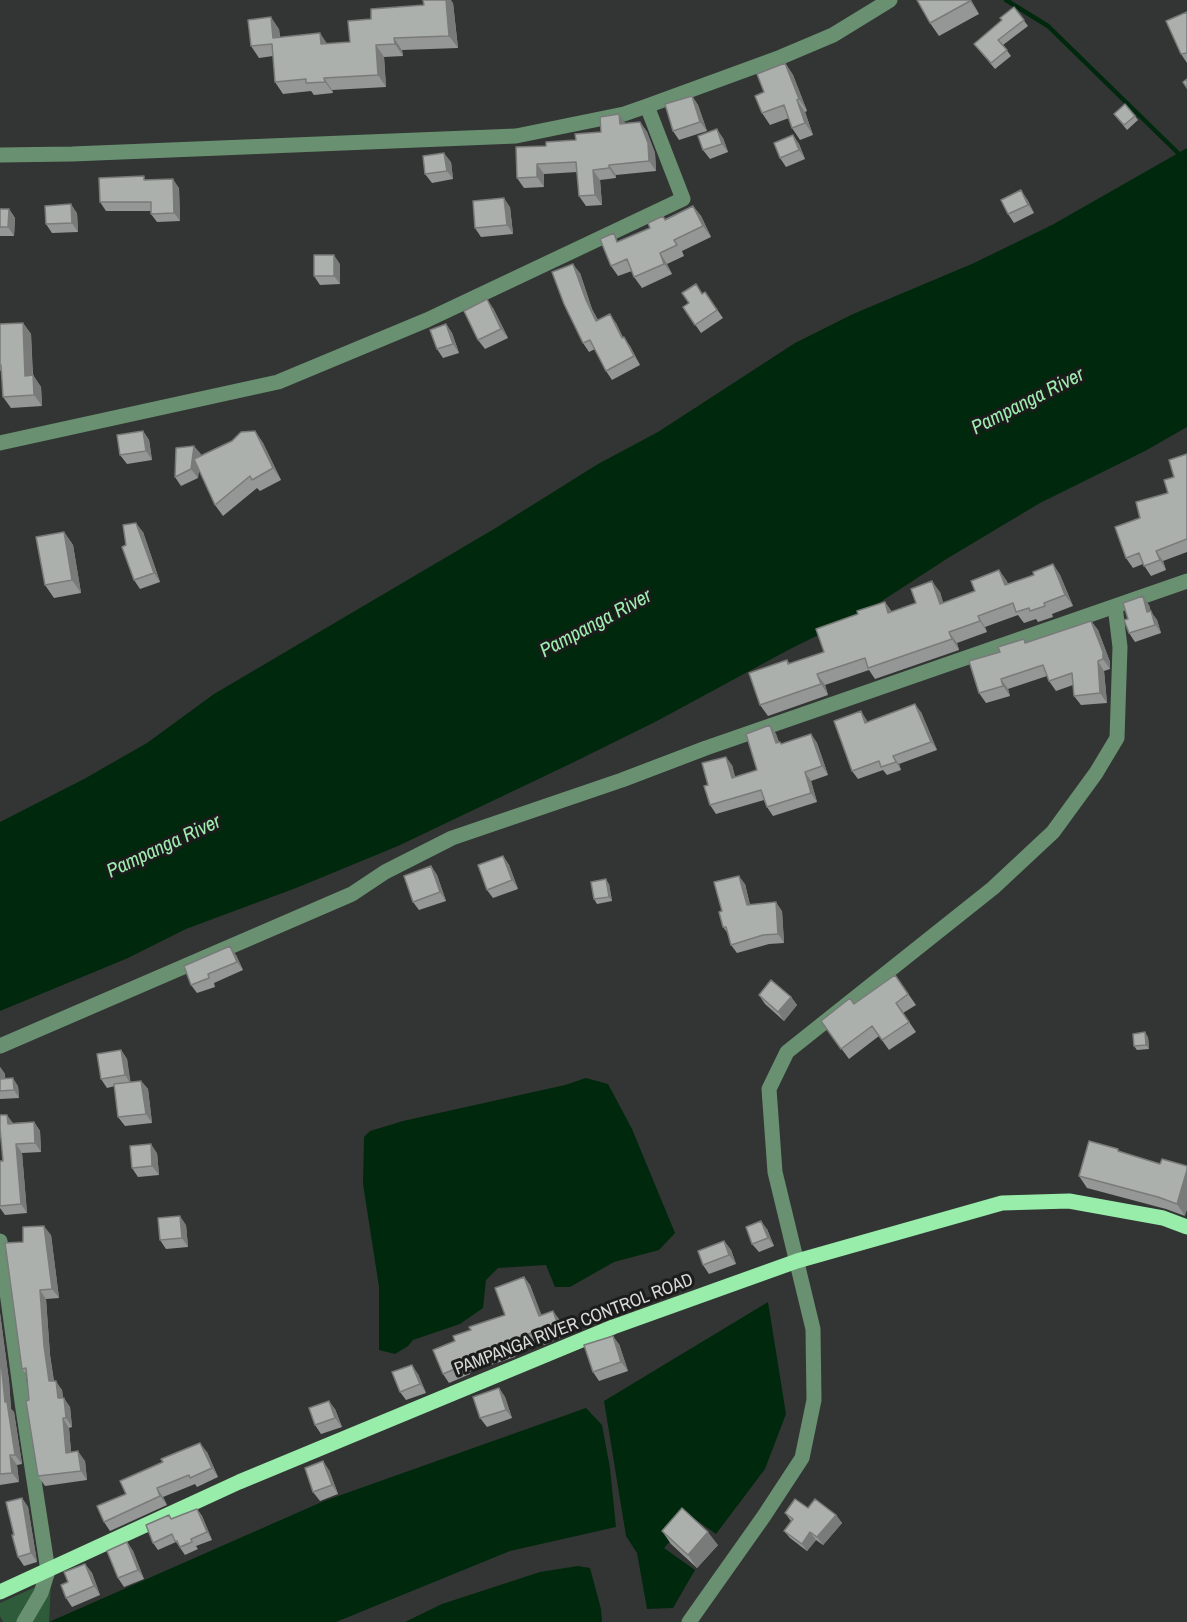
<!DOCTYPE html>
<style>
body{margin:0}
canvas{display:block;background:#323533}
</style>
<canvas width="1187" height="1622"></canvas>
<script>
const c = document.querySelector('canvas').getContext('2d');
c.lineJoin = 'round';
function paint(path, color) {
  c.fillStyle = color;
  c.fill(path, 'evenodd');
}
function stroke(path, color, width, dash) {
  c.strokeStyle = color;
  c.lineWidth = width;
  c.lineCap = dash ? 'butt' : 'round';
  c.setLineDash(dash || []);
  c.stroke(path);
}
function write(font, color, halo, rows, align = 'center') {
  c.font = font + ' "Archivo Narrow",sans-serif';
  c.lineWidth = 6;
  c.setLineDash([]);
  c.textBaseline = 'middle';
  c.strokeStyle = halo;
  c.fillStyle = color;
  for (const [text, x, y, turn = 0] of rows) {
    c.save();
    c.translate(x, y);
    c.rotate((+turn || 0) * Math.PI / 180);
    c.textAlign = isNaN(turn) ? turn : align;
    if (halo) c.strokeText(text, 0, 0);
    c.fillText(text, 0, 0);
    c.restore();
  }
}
paint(new Path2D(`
 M51 1580 49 1622H3L0 1616V1603Z`), '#2e5c3a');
paint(new Path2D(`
 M1187 148V427L1145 451 1040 503 948 558 865 612 790 649 655 722 572 763 398 846 296 888 186 929 128 958 0 1011V822L84 779 147 743 214 694 494 529 598 464 658 432 795 343 853 314 974 263 1052 225Z
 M586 1078 608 1084 632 1129 675 1233 659 1250 614 1262 570 1287H555L546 1265 498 1268 486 1280 483 1308 460 1324 413 1340 408 1346 395 1354 379 1350V1287L363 1184 364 1137 370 1131 403 1121 565 1085Z
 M768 1302 786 1414 765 1469 716 1534 692 1517 664 1548 695 1570 673 1608 647 1609 637 1553 626 1536 604 1401Z
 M586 1408 602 1425 610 1468 616 1527 510 1551 336 1622H49L324 1501Z
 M578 1566 590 1568 601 1609 602 1622H405L442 1604 540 1572Z`), '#00280d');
stroke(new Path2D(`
 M1006 0 1048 26 1178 153 1187 165`), '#00280d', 4.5);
stroke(new Path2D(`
 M0 155 72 154 516 136 624 114 647 106 781 57 833 35 890 0
 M0 443 278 382 427 320 683 199 647 106
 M0 1046 352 894 385 872 452 838 622 780 706 748 1187 581
 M0 1241 23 1409 48 1571 41 1593 24 1622
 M689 1622 764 1516 802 1458 814 1400 813 1329 775 1172 769 1089 787 1052 993 888 1053 832 1096 773 1117 738 1120 647 1115 606`), '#699071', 15);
stroke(new Path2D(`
 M0 1592 239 1482 613 1327 797 1261 1002 1203 1069 1201 1163 1218 1187 1227`), '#98edab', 15);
paint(new Path2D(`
 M971 0 979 14 939 36 930 23Z
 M453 3 458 48 402 50 403 56 384 57 386 87 332 90 333 93 314 95 311 91 283 94 275 82 273 56 259 58 251 46 279 29 280 37 327 44 350 42 371 19Z
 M1014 7 1028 26 1003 45 1011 56 995 69 974 44 1002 20Z
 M1187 12V63L1181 54Z
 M785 63 793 75 807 111 805 112 813 135 800 140 792 128 789 118 770 125 762 113 764 92Z
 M692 96 698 105 707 131 679 140 673 131Z
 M1114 114 1135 116 1138 120 1127 130Z
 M640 122 647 132 655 153 656 171 616 175V178L600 180 602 205 586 206 579 196 577 172 544 174V187L524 188 517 178 546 146 576 140 626 123Z
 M793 135 799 144 805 159 786 167 780 158Z
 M723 138 728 152 710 159 703 150Z
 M451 162 453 179 432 183 425 174Z
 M147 180 179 188 180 221 157 222 151 214V211H106L100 202Z
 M1027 199 1034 213 1014 223 1008 214Z
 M693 206 701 216 711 237 682 251 684 256 667 264 672 274 642 288 634 277 632 271 618 276 611 266 619 241 650 228 663 216 665 219Z
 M510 207 513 234 481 237 475 228Z
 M0 209H9L15 218 14 236H0Z
 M77 213 78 232 52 233 46 224Z
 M340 264V284L320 285 314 276Z
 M580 273 592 309 598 320 616 323 623 338 630 346 640 365 612 380 606 371 595 349 589 352 583 343Z
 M705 292 723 318 701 333 683 307Z
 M493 308 508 338 485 349 478 340Z
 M23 323 31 334 33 375 41 387 42 406 11 408 3 397 2 372 0 370V324Z
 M446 324 452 333 459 353 443 358 437 349Z
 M143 431 149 440 152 460 127 464 120 455Z
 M255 431 263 443 281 480 260 491 257 488 223 516 215 505 199 469 198 478 181 486 175 477 201 454 200 456Z
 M1187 454V552L1163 561 1166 570 1151 576 1143 564 1133 568 1126 558 1140 518 1168 493 1174 477Z
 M64 532 73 545 81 593 54 598 45 585Z
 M143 532 160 582 140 589 134 580 126 545Z
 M1053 564 1060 575 1073 606 1052 614 1053 617 1038 622 1036 619 1024 623 1018 615 985 627 987 632 957 643 959 650 875 679 869 670 825 685 828 695 768 716 760 705 787 660 790 664 824 652 858 614 885 602 892 612 916 603 940 592 943 603 975 591 999 570 1008 584 1034 575Z
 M1149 605 1151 612 1157 620 1161 633 1135 642 1129 633 1128 619Z
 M1091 621 1098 630 1110 662V669L1104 671 1107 703 1081 705 1074 696 1073 685 1056 691 1049 681 1047 676 1008 689 1010 696 986 703 979 693 1000 652Z
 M921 712 937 750 899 764 901 770 887 775 883 770 858 779 852 771 866 719 867 722Z
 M770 725 776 734 779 742 782 744 811 734 817 743 828 775 811 781 817 802 773 816 767 807 764 800 716 814 710 805 708 785 732 765 735 777 757 770Z
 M503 856 509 865 518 889 493 898 487 890Z
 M431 866 437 875 446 901 419 910 413 902Z
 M609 884 612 901 597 904 594 899Z
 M745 884 750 905 782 911 784 943 769 944 737 953 731 945 729 935 723 927 722 911Z
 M236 955 243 970 214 983 215 987 197 993 191 985Z
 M895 975 916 1005 903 1013 916 1032 889 1050 879 1036 849 1059 821 1021 854 1004Z
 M759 995 791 997 797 1005 784 1021 765 1004Z
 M1148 1037 1149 1049 1137 1050 1134 1046Z
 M121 1050 127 1059 130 1082 141 1081 148 1089 152 1123 125 1126 118 1117 115 1086 107 1088 101 1079Z
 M0 1067 5 1074V1079L18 1086 19 1098 0 1099Z
 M0 1115 13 1123 34 1122 40 1131 41 1152 22 1153 27 1213 5 1215 0 1208V1161H3L1 1137H0Z
 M1120 1152 1160 1164 1185 1216 1166 1209 1087 1188 1079 1176Z
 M157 1153 159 1175 138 1177 132 1168Z
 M186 1225 188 1247 166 1249 160 1240Z
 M767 1229 774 1246 759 1252 752 1244Z
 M51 1235 59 1298 46 1299 50 1355 54 1381 62 1390 63 1398 70 1407 72 1427 69 1428 71 1452 85 1461 87 1480 45 1486 38 1476 27 1375 22 1369 23 1242Z
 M724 1241 731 1250 736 1264 709 1274 703 1265Z
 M524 1277 530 1285 541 1315 559 1319 565 1336 544 1345 541 1341 513 1351 515 1357 469 1372 470 1374 449 1383 443 1374 471 1330 505 1315Z
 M0 1313 9 1381 11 1409 14 1412 22 1464 17 1465 19 1482 0 1485Z
 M619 1344 628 1371 599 1381 593 1372Z
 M418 1374 426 1393 406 1400 400 1392Z
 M499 1388 505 1397 512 1418 487 1427 480 1418Z
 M335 1409 342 1427 321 1434 315 1425Z
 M207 1452 218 1477 197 1487 195 1484 163 1497 167 1505 110 1531 104 1522 126 1494Z
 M329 1470 338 1494 320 1501 313 1492Z
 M22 1498 28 1507 37 1562 24 1566 18 1557Z
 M808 1508 836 1515 842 1523 823 1545 816 1540 807 1551 790 1538 784 1531 791 1521 785 1513Z
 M197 1509 202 1516 212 1540 196 1546 198 1549 185 1555 176 1542 158 1550 153 1543 169 1515 172 1519Z
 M662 1531 718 1545 697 1568 671 1544Z
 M127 1542 133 1551 144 1579 124 1587 118 1578Z
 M85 1564 92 1573 100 1595 72 1607 66 1598 68 1582Z`), '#949795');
paint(new Path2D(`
 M446 0H451L453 3 458 48 449 36Z
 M969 0H971L979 14Z
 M271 17 279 29 281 49 273 38Z
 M320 33 328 45 321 44Z
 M394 38 402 50 403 56 395 44Z
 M376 45 384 57 386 87 378 75Z
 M785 63 793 75 807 111 799 99Z
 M324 78 332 90 333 93 325 82Z
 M692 96 698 105 707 131 700 122Z
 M797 100 805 112 813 135 805 123Z
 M619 114 626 124H620Z
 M640 122 647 132 655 153 656 171 649 161Z
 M717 129 723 138 728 152 722 144Z
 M793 135 799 144 805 159 799 150Z
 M444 153 451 162 453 179 447 171Z
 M537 164 544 174V187L537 177Z
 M609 165 616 175V178L609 168Z
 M593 170 600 180 602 205 595 195Z
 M173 179 179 188 180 221 174 213Z
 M1021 190 1027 199 1034 213 1028 205Z
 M504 198 510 207 513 234 507 225Z
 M71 204 77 213 78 232 72 223Z
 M693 206 701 216 711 237 703 226Z
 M9 209 15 218 14 236 8 227Z
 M660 253 667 264 672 274 664 264Z
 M334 255 340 264V284L334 276Z
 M573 264 580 273 592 309 602 329 596 321 586 300Z
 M487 299 493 308 508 338 501 329Z
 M610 314 616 323 628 347 622 338Z
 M23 323 31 334 33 387 25 376Z
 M446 324 452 333 459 353 453 344Z
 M624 337 630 346 640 365 634 356Z
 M33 375 41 387 42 406 34 395Z
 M143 431 149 440 152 460 146 451Z
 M255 431 263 443 281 480 273 468Z
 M194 446 201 454 198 478 191 469Z
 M136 523 143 532 160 582 154 573Z
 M64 532 73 545 81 593 72 580Z
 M1156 551 1163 561 1166 570 1160 560Z
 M1053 564 1060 575 1073 606 1065 595Z
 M999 570 1007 581 1013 596 1005 585Z
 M932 581 940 592 947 615 940 604Z
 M1143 596 1149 605 1151 612 1157 620 1161 633 1147 612Z
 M885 602 892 613H888Z
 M978 616 985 627 987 632 980 621Z
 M1091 621 1098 630 1110 662V669L1103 659Z
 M949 632 957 643 959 650 952 639Z
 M1098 661 1104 671 1107 703 1100 693Z
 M817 674 825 685 828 695 821 684Z
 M1001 679 1008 689 1010 696 1003 686Z
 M915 704 921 712 937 750 931 742Z
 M861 711 866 719 871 731 865 723Z
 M770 725 776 734 782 752 776 743Z
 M811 734 817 743 828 775 822 766Z
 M893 756 899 764 901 770 896 762Z
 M726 757 732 765 738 787 732 778Z
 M805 772 811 781 817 802 811 793Z
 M503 856 509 865 518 889 512 880Z
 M431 866 437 875 446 901 440 892Z
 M739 876 745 884 752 913 747 905Z
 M606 879 609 884 612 901 609 897Z
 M776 902 782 911 784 943 778 934Z
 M230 946 236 955 243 970 237 962Z
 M791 997 797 1005 784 1021 778 1012Z
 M1145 1032 1148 1037 1149 1049 1146 1045Z
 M121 1050 127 1059 131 1084 125 1075Z
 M0 1067 5 1074 6 1087 1 1079Z
 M13 1078 18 1086 19 1098 14 1090Z
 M141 1081 148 1089 152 1123 146 1114Z
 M7 1115 13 1123 8 1124Z
 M34 1122 40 1131 41 1152 35 1143Z
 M16 1144 22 1153 27 1213 21 1204Z
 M151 1144 157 1153 159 1175 152 1166Z
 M1187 1170V1210L1185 1216 1177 1204Z
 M180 1216 186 1225 188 1247 182 1238Z
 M761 1221 767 1229 774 1246 768 1238Z
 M44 1226 51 1235 59 1298 52 1289Z
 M724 1241 731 1250 736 1264 729 1255Z
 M524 1277 530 1285 545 1324 539 1316Z
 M40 1290 46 1299 50 1355 55 1391 49 1381 44 1346Z
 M553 1311 559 1319 565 1336 559 1328Z
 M0 1313 9 1381 11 1409 14 1412 22 1464 15 1455 5 1402 0 1352Z
 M613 1336 619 1344 628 1371 621 1362Z
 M507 1343 513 1351 515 1357 509 1348Z
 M412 1365 418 1374 426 1393 420 1384Z
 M56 1381 62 1390 64 1408 58 1398Z
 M499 1388 505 1397 512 1418 506 1410Z
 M64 1398 70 1407 72 1427 66 1418Z
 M329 1401 335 1409 342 1427 335 1418Z
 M63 1418 69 1428 72 1462 66 1453Z
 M200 1443 207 1452 218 1477 212 1468Z
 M78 1451 85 1461 87 1480 81 1471Z
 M10 1455 17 1465 19 1482 12 1473Z
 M323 1461 329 1470 338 1494 332 1485Z
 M157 1488 163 1497 167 1505 160 1496Z
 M22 1498 28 1507 37 1562 31 1553Z
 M197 1509 202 1516 212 1540 207 1532Z
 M836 1515 842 1523 823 1545 817 1537Z
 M708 1532 718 1545 697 1568 688 1555Z
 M810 1532 816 1540 807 1551 802 1544Z
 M127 1542 133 1551 144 1579 138 1570Z
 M85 1564 92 1573 100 1595 94 1586Z`), '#787b79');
const building = new Path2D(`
 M423 0H446L449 36 394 38 395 44 376 45 378 75 324 78 325 82 306 83V79L275 82 272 44 251 46 248 20 271 17 273 38 320 33 321 44 350 42 348 21 371 19V9L424 5Z
 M917 0H969L970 1 930 23Z
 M1014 7 1024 20 998 40 1007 50 991 63 974 44 1002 20 1000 18Z
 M1187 12V53L1181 54 1166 21Z
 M785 63 799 99 797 100 805 123 792 128 784 105 762 113 755 96 764 92 757 74Z
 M1187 79V88L1183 82Z
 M692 96 700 122 673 131 665 104Z
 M1125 104 1135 116 1124 125 1114 114Z
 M619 114 620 124 640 122 648 143 649 161 609 165V168L593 170 595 195 579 196 576 162 537 164V177L517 178 516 147 546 146V142L576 140 575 134 601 132 600 117Z
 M717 129 722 144 703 150 698 136Z
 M793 135 799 150 780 158 774 143Z
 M444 153 447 171 425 174 423 156Z
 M144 176V180L173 179 174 213 151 214V202H100L99 178Z
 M1021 190 1028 205 1008 214 1001 200Z
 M504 198 507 225 475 228 473 201Z
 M71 204 72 223 46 224 45 206Z
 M693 206 703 226 674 240 677 245 660 253 664 264 634 277 627 259 611 266 600 239 614 233 617 242 650 228 648 223 663 216 665 220Z
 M0 209H9L8 227H0Z
 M314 255H334V276H314Z
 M573 264 586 300 596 321 610 314 622 338 624 337 634 356 606 371 590 340 583 343 564 304 552 272Z
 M696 284 702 294 705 292 717 310 695 325 683 307 689 303 682 293Z
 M487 299 501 329 478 340 464 311Z
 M23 323 25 376 33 375 34 395 3 397 1 365H0V324Z
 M446 324 453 344 437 349 430 330Z
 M143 431 146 451 120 455 117 435Z
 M255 431 273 468 252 480 250 476 215 505 194 459 232 441 241 432Z
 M194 446 191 469 175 477 176 448Z
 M1187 454V539L1156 551 1160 560 1144 566 1139 553 1126 558 1115 527 1140 518 1136 502 1168 493 1164 480 1174 477 1169 460Z
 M136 523 154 573 134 580 122 547 126 545 123 525Z
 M64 532 72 580 45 585 36 537Z
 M1053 564 1065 595 1044 603 1045 606 1030 611 1029 608 1016 612 1013 603 978 616 980 621 949 632 952 639 868 668 865 658 817 674 821 684 760 705 749 673 787 660 788 664 824 652 816 629 858 614 857 611 885 602 888 613 916 603 911 589 932 581 940 604 975 591 971 581 999 570 1005 585 1034 575 1033 572Z
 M1143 596 1147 612 1151 611 1155 625 1129 633 1124 620 1128 619 1123 603Z
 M1091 621 1103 652V659L1098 661 1100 693 1074 696 1072 673 1049 681 1043 665 1001 679 1003 686 979 693 969 661 1000 652 998 647 1024 639 1025 643Z
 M915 704 931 742 893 756 896 762 881 767 879 761 852 771 834 721 861 711 865 723Z
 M770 725 776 743 780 742 781 744 811 734 822 766 805 772 811 793 767 807 761 790 710 805 704 786 708 785 702 763 726 757 732 778 757 770 746 734Z
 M503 856 512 880 487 890 478 865Z
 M431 866 440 892 413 902 404 876Z
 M739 876 747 905 776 902 778 934 763 935 731 945 726 927H723L719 912 722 911 714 882Z
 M606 879 609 897 594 899 591 882Z
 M230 946 237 962 208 974 209 978 191 985 184 966Z
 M895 975 908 994 896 1003 909 1022 882 1040 872 1026 841 1049 821 1021 850 998 854 1004Z
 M771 980 791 997 778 1012 759 995Z
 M1145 1032 1146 1045 1134 1046 1133 1034Z
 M121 1050 125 1075 101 1079 97 1054Z
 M0 1069 1 1079 13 1078 14 1090 0 1091Z
 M141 1081 146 1114 118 1117 114 1084Z
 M0 1115H7L8 1124 34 1122 35 1143 16 1144 21 1204 0 1206V1161H3L0 1128Z
 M1089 1141 1118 1149V1151L1160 1164 1162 1159 1187 1166V1170L1177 1204 1158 1197 1079 1176Z
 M151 1144 152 1166 132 1168 130 1146Z
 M180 1216 182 1238 160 1240 158 1218Z
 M761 1221 768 1238 752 1244 746 1227Z
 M44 1226 52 1289 40 1290 44 1346 49 1381H56L58 1398H64L66 1418H63L66 1453 78 1451 81 1471 38 1476 26 1401 29 1400 26 1368 22 1369 5 1243 23 1242V1227Z
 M724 1241 729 1255 703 1265 698 1251Z
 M524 1277 539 1316 553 1311 559 1328 538 1336 536 1331 507 1343 509 1348 463 1363 464 1365 443 1374 433 1350 455 1341 453 1336 471 1330 469 1327 505 1315 495 1288Z
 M613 1336 621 1362 593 1372 584 1345Z
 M0 1352 5 1402H7L15 1455H10L12 1473 0 1474Z
 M412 1365 420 1384 400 1392 392 1372Z
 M499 1388 506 1410 480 1418 473 1397Z
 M329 1401 335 1418 315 1425 309 1408Z
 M200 1443 212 1468 190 1478 189 1475 157 1488 160 1496 104 1522 97 1506 126 1494 120 1481 163 1462 161 1459Z
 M323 1461 332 1485 313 1492 305 1468Z
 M22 1498 31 1553 18 1557 12 1535H14L6 1502Z
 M795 1499 808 1508 815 1499 836 1515 817 1537 810 1532 802 1544 784 1531 793 1519 785 1513Z
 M682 1508 708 1532 688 1555 662 1531Z
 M197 1509 207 1532 191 1539 192 1542 180 1547 177 1541H175L172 1534 153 1543 146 1525 169 1515 171 1519Z
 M127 1542 138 1570 118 1578 107 1551Z
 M85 1564 94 1586 66 1598 61 1585 68 1582 64 1572Z`);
paint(building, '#acb0ad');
stroke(building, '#787b79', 1.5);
write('18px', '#d8dad8', '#1b1c1b', [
 ["PAMPANGA RIVER CONTROL ROAD",574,1325,-21]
]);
write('italic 20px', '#9eecaf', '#1b1c1b', [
 ["Pampanga River",1028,402,-27],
 ["Pampanga River",596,624,-28],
 ["Pampanga River",164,847,-25]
]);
</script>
